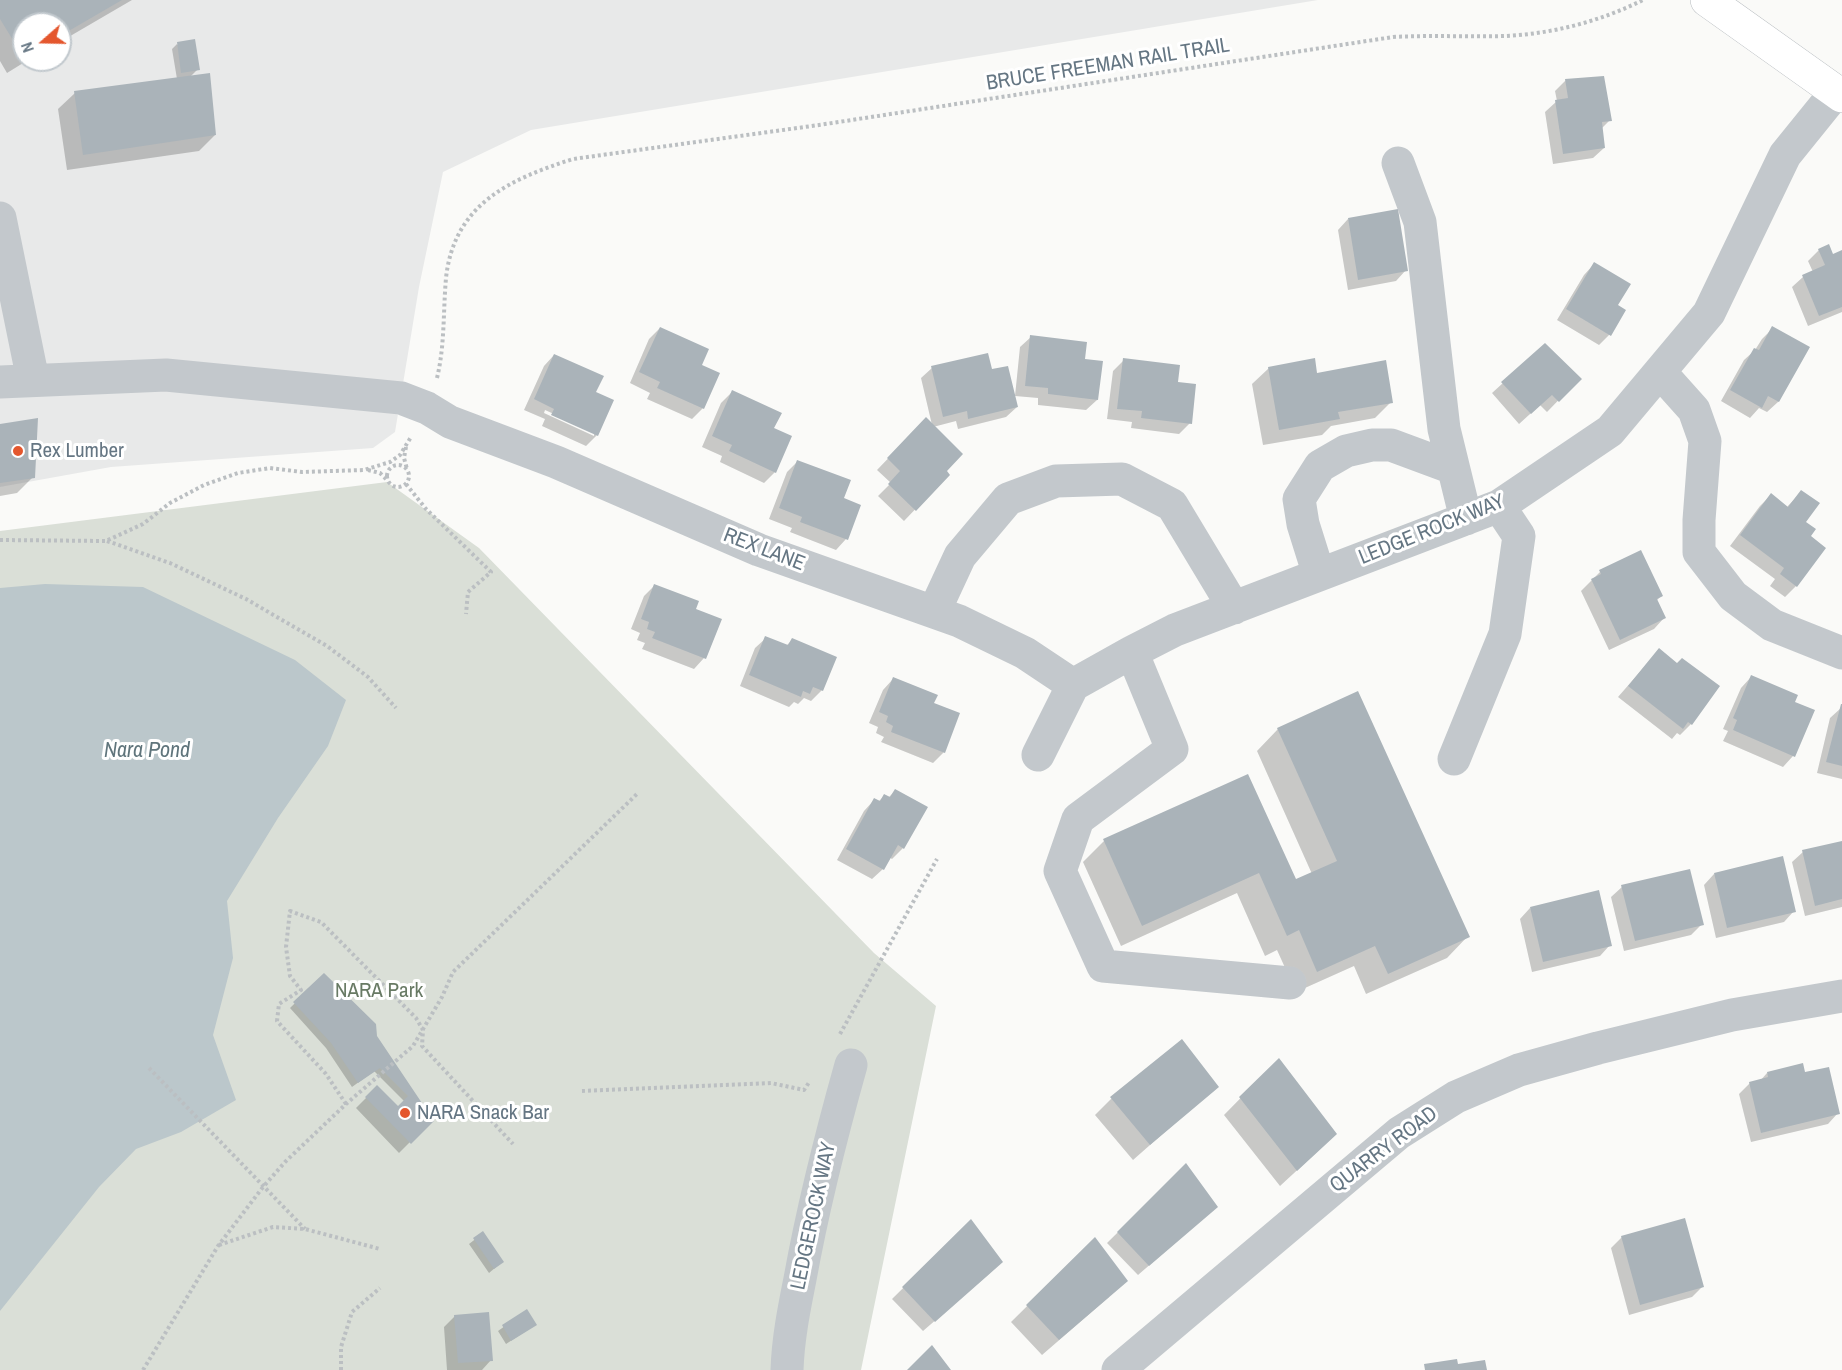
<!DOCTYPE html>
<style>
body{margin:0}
#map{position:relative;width:1842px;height:1370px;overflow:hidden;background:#fafaf8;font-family:"Archivo Narrow",sans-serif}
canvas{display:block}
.north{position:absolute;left:12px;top:12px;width:60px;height:60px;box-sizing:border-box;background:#fff;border:2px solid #c1c8cd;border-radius:50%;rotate:250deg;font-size:16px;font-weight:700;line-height:24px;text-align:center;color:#657683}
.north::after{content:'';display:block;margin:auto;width:21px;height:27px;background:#e4572e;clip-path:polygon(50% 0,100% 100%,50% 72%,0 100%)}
</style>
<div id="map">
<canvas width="1842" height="1370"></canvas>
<div class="north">N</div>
</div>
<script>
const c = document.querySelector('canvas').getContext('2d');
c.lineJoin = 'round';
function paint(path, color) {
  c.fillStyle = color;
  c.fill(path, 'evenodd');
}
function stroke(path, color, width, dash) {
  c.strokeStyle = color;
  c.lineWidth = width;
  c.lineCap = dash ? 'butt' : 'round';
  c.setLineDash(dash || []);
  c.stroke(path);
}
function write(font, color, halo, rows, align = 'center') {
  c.font = font + ' "Archivo Narrow",sans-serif';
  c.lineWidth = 6;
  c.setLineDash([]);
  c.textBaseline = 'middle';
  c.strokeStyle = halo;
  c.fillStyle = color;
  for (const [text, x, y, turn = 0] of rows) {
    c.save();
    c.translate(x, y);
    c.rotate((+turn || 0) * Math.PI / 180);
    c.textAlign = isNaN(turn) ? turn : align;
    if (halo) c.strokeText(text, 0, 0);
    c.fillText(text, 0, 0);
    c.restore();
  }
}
paint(new Path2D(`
 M0 0H1318L531 130 443 172 419 287 395 432 373 448 111 467 0 487ZM24 24H60V60H24Z`), '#e8e9e9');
paint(new Path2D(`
 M387 482 479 548 874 953 936 1006 861 1370H0V531Z`), '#dadfd7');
paint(new Path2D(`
 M45 584 143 587 295 660 346 700 328 746 278 818 227 901 233 958 213 1035 236 1100 181 1132 136 1149 99 1187 0 1311V588Z`), '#bbc7cb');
paint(new Path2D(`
 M0 0H132L60 42V24H24V60H28L7 73 0 61Z
 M177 44 198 69 190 77 215 135 199 151 67 170 58 109 75 93 177 79 172 49Z
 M1566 80 1610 120 1601 129 1604 148 1593 158 1553 164 1545 112 1557 101 1555 91Z
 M1348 219 1406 270 1396 281 1348 290 1338 230Z
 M1819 250 1833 256 1842 252V312L1808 326 1792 287 1803 277 1813 272 1808 261Z
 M1594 264 1616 306 1609 335 1599 345 1557 320 1584 275Z
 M660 328 700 366 703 408 692 419 647 399 650 393 630 383 649 339Z
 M1773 328 1808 348 1778 402 1767 412 1759 408 1750 418 1721 401 1744 360 1755 350 1762 339Z
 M1031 337 1083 360 1097 400 1086 410 1038 405V398L1015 396 1020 347Z
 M554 355 594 393 597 435 586 446 542 426 545 419 524 410 544 366ZM545 410 594 432V436L544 413Z
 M1124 360 1176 383 1190 423 1179 434 1131 428 1132 422 1107 419 1113 371Z
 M932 368 991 371 1017 407 1006 417 958 429 956 421 933 427 945 471 948 475 904 521 878 496 891 483 877 470 926 419 932 425 921 378Z
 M1269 368 1316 374 1391 402 1375 418 1331 426 1322 435 1263 445 1252 384Z
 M1579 379 1547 412 1540 405 1519 424 1492 393 1503 383Z
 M732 392 772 429 775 472 764 483 720 462 722 456 702 447 721 403Z
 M0 425 33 477 17 493 0 496Z
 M797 462 842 499 846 539 836 550 790 532 792 528 769 519 787 472Z
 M1801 492 1804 522 1809 537 1824 548 1796 586 1785 597 1770 586 1775 579 1730 546 1760 506 1771 495 1787 507Z
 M1600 572 1661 596 1656 601 1664 618 1654 629 1609 650 1581 591Z
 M654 586 694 609 720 620 704 658 694 669 642 649 645 643 637 640 640 633 631 629 644 596Z
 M766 638 786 646 792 640 822 690 811 701 804 698 798 704 794 702 789 707 740 686 755 648Z
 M1659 650 1677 665 1718 687 1691 724 1680 735 1677 733 1672 739 1618 697Z
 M1751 677 1793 703 1813 711 1793 756 1783 767 1723 741 1728 731 1723 729 1741 688Z
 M893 679 933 703 944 752 933 763 881 742 884 737 876 733 878 727 869 723 883 690Z
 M1841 708H1842V779L1817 773 1830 718Z
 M1278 729 1468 936 1447 958 1366 994 1354 966 1296 992 1277 950 1265 956 1237 893 1121 946 1083 862 1104 841 1247 776 1295 881 1312 874 1257 751Z
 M895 791 903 848 892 859 889 857 883 869 872 879 837 860 864 811 874 800 878 802 884 796 888 798Z
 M1842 842V907L1805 916 1792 862 1803 852Z
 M1714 874 1794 911 1784 922 1716 938 1704 885Z
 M1622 887 1702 924 1691 935 1624 951 1611 897Z
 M1530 908 1610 945 1600 956 1532 972 1520 919Z
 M324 975 432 1120 399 1153 356 1108 377 1087 398 1108 405 1102 374 1071 352 1087 326 1048 290 1008Z
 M1182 1041 1217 1086 1133 1160 1095 1115 1111 1099Z
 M1278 1060 1319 1150 1280 1186 1224 1115Z
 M1767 1073 1838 1113 1828 1124 1751 1142 1739 1094 1750 1083 1760 1081Z
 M1186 1165 1205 1217 1138 1275 1107 1243Z
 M971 1221 990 1273 923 1331 892 1299Z
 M482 1234 502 1262 489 1273 469 1244Z
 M1622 1237 1703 1286 1692 1297 1629 1315 1611 1248Z
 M1095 1239 1109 1297 1042 1355 1011 1322Z
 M526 1311 535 1325 506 1344 498 1331Z
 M455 1316 491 1360 482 1370H447L444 1327Z`), '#0003');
paint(new Path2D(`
 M0 0H122L60 36V24H24V58L0 19Z
 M195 39 200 70 181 73 177 42Z
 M210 73 216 135 83 155 74 91Z
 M1604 76 1612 121 1602 122 1605 148 1563 154 1555 100 1568 98 1565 79Z
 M1398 209 1408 271 1358 280 1348 218Z
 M1829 244 1833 254 1842 250V307L1819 316 1802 275 1825 265 1818 249Z
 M1594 262 1631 284 1618 305 1626 310 1611 336 1566 309Z
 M1772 326 1810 347 1779 402 1768 396 1762 408 1730 390 1754 348 1759 350Z
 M660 327 709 349 702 365 720 373 704 409 657 388 660 382 639 372Z
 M1030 335 1087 342 1085 359 1103 361 1098 400 1048 394V388L1025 386Z
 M1545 343 1582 379 1559 402 1552 395 1531 414 1501 382Z
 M988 353 992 369 1008 366 1018 407 968 419 967 411 943 417 931 366Z
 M554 354 604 376 596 392 614 400 598 436 551 415 554 409 534 399Z
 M1123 358 1180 365 1178 382 1196 384 1192 424 1141 418 1142 411 1117 409Z
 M1315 358 1317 373 1386 360 1393 403 1338 412 1340 419 1279 430 1268 367Z
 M732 390 782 413 774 428 792 436 776 473 729 451 732 445 712 436Z
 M926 417 963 454 947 471 950 475 916 511 888 484 900 471 887 458Z
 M38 418 35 478 0 483V424Z
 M797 460 851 480 844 498 861 505 848 540 800 522 802 517 779 508Z
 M1801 490 1820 503 1806 522 1816 529 1811 536 1826 548 1797 587 1780 574 1784 568 1740 535 1771 493 1788 507Z
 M1641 550 1663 596 1657 599 1666 618 1620 640 1591 579 1601 574 1599 570Z
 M654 584 699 601 696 609 722 619 706 659 652 638 655 632 647 629 649 622 641 619Z
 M765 636 788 645 792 638 837 657 823 691 813 687 810 694 803 691 801 697 749 675Z
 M1659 648 1677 663 1682 658 1720 686 1692 725 1688 722 1683 729 1628 686Z
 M1751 675 1798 695 1795 702 1815 710 1795 757 1733 730 1737 720 1733 718Z
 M893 677 938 695 934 703 960 713 945 753 891 732 893 726 886 722 888 716 879 712Z
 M1358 691 1470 937 1388 974 1375 946 1317 972 1299 930 1287 936 1259 873 1142 926 1103 839 1248 774 1296 879 1337 861 1277 728Z
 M1841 704H1842V766L1826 762Z
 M895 789 928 807 904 849 898 845 884 870 846 849 874 798 880 801 884 794 890 797Z
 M1842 841V899L1815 906 1802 850Z
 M1783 856 1796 912 1727 928 1714 873Z
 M1690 869 1704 925 1635 941 1621 885Z
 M1599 890 1612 946 1543 962 1530 907Z
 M324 973 376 1024 377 1036 434 1121 411 1144 365 1097 377 1085 398 1106 408 1096 380 1068 358 1083 331 1043 293 1002Z
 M1182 1039 1219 1087 1150 1145 1110 1097Z
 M1279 1058 1337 1134 1297 1171 1239 1097Z
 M1803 1063 1805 1072 1829 1067 1840 1114 1761 1133 1749 1082 1768 1077 1767 1072Z
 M1186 1163 1218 1207 1149 1266 1117 1232Z
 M1685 1218 1704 1287 1640 1305 1621 1236Z
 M971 1219 1003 1262 935 1322 902 1287Z
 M483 1231 504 1262 494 1269 473 1238Z
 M1095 1237 1128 1281 1059 1340 1026 1305Z
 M527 1309 537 1325 511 1341 502 1325Z
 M489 1312 493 1361 458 1363 454 1315Z
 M932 1345 951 1370H907Z
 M1457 1359 1458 1364 1485 1360 1487 1370H1425L1424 1364Z`), '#aab3b9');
const major = new Path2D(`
 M1707 0 1842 96`);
stroke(major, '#b5babe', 34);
stroke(new Path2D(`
 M437 378C445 345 443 312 446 278 454 204 510 179 573 159L819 125 1393 37C1431 35 1468 37 1505 36 1552 34 1601 21 1643 0
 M406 447 404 458 407 469
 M387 476a11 11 0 1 1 22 0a11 11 0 1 1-22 0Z
 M368 470 380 473 387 480
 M406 484 426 509 491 572 468 592 466 614
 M0 540 106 541 143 524 170 503 204 485 238 473 270 468 302 472 364 470 390 462 400 455 411 437
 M107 541 170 563 246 599 327 646 368 677 396 708
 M840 1034 937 859
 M149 1068 305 1229
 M582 1091 771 1083 804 1090 810 1081
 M346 1104 326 1074 277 1021 279 1004 301 990 290 976 286 947 290 911 321 922 416 1018 423 1030 422 1046 513 1144
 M219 1245 273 1227 305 1229 380 1249
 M143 1370 218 1246 263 1187 285 1162 346 1104 413 1046 442 997 453 972 638 793
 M341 1370V1347L352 1312 380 1288`), '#bbbfc2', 4, [3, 3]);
stroke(new Path2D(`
 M1398 163 1420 222 1444 429 1466 519
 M0 218 33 380
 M1660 372 1694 410 1705 441 1699 520V552L1733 596 1772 625 1842 653
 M0 382 166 375 401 398 427 408 450 422 556 462 759 550 959 621 1025 653 1073 685
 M1319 575 1303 524 1299 499 1320 466 1346 451 1372 445H1391L1453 468
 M934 612 960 556 1008 499 1056 481 1122 479 1172 505 1234 608
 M1132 652 1172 749 1078 819 1060 871 1103 966 1290 983
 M1038 755 1073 685 1132 652 1175 630 1499 506 1610 431 1709 313 1785 155 1836 92H1842
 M1454 759 1505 634 1519 536 1499 506
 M787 1370C788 1339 794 1309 800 1279 813 1207 831 1136 851 1065
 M1118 1370 1399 1133 1456 1097 1519 1070 1598 1048 1732 1015 1842 996`), '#c3c8cc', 33);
stroke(major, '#fff', 33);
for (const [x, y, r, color] of [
 [18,451,6,"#e4572e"],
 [405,1113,6,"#e4572e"]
]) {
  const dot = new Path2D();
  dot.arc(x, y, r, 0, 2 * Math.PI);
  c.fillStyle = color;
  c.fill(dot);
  stroke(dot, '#fff', 2);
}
write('21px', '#657683', '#fff', [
 ["BRUCE FREEMAN RAIL TRAIL",1108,65,-9],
 ["LEDGE ROCK WAY",1432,530,-22],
 ["REX LANE",764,550,21],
 ["QUARRY ROAD",1384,1150,-37],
 ["LEDGEROCK WAY",814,1216,-78]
]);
write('21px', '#657683', '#fff', [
 ["Rex Lumber",30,451],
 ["NARA Snack Bar",417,1113]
], 'left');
write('21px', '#687a64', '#fff', [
 ["NARA Park",379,991]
]);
write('italic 22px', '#60757c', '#fff', [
 ["Nara Pond",147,751]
]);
</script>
